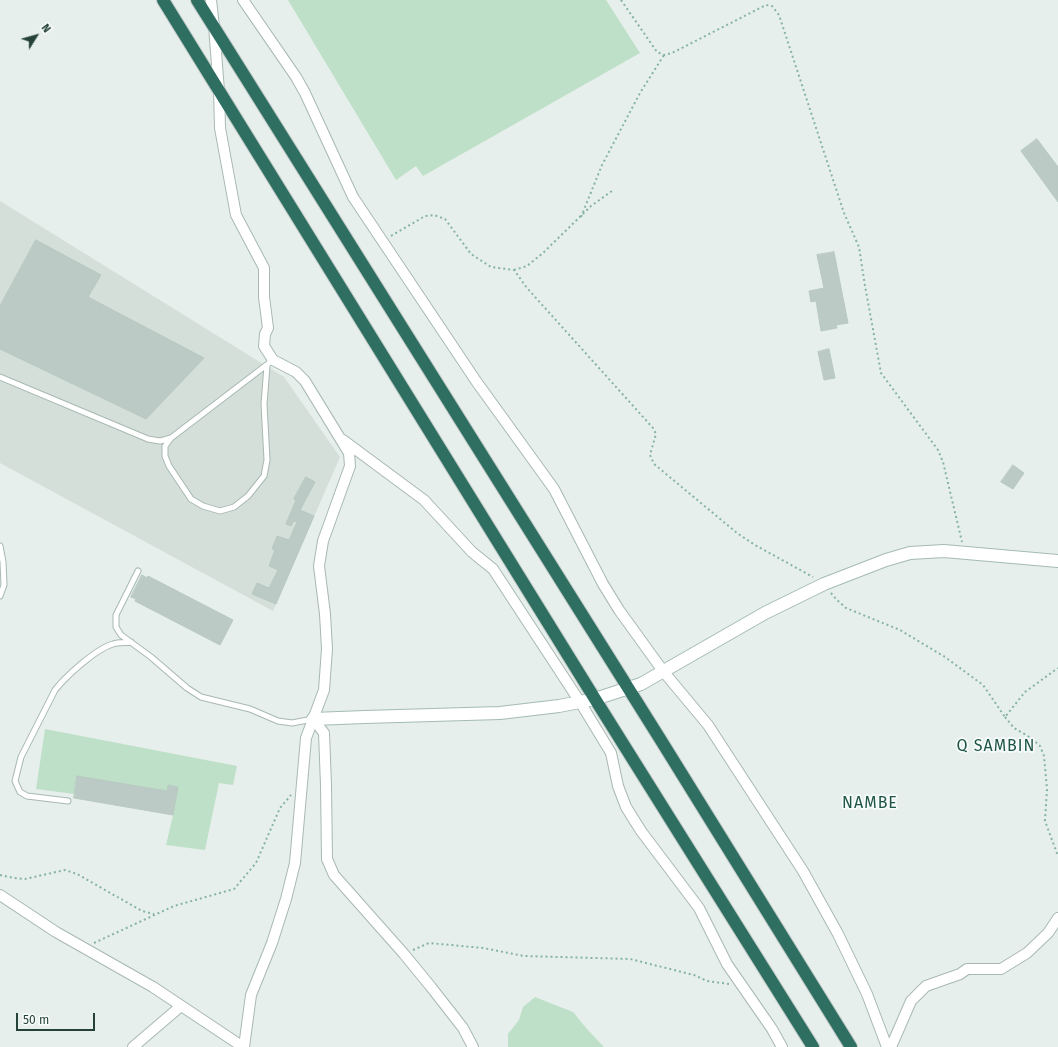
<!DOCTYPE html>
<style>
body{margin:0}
#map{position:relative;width:1058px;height:1047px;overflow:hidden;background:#e6efeb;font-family:"Fira Sans",sans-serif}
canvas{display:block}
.north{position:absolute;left:16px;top:16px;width:40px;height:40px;-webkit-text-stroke:3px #f7fbf9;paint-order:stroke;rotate:53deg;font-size:11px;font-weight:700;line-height:16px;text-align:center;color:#24423a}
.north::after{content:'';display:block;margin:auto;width:14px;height:18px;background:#24423a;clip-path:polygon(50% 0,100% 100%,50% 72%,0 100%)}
.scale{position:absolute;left:16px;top:1013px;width:79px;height:18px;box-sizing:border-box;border:2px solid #24423a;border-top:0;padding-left:5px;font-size:12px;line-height:14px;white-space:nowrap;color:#24423a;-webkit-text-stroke:3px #f7fbf9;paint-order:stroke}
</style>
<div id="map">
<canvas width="1058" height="1047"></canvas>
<div class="north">N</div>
<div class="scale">50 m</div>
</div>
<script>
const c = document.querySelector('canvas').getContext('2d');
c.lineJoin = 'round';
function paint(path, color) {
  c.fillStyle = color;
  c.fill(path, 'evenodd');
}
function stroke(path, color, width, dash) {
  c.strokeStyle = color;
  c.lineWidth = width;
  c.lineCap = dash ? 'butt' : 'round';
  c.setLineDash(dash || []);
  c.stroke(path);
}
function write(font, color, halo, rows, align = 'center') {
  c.font = font + ' "Fira Sans",sans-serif';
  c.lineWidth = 3.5;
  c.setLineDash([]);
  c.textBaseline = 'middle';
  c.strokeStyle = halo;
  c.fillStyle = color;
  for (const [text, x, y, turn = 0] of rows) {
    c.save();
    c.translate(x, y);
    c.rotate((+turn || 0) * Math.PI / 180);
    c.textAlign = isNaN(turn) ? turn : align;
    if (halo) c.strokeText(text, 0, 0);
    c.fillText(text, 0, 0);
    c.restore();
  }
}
paint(new Path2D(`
 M0 201 284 377 340 457 273 611 0 463Z`), '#d4dfda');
paint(new Path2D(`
 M288 0H606L640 53 423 176 416 166 396 180Z
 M45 729 237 766 233 785 219 783 205 850 166 845 173 815 177 787 168 785 167 791 77 777 74 794 36 789Z
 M535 997 573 1012 587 1029 604 1047H508V1034L519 1020 523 1007Z`), '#bfe0c8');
const building = new Path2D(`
 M1037 139 1058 167V202L1021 151Z
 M36 240 101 275 88 297 204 358 146 419 0 349V306Z
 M834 252 848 323 836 325 837 328 821 331 816 301 811 302 809 291 824 288 817 255Z
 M829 349 835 378 824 380 818 352Z
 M1013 465 1024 473 1013 489 1001 482Z
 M306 477 315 482 300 510 314 516 276 604 252 594 257 583 269 588 278 570 269 566 275 550 272 549 277 536 289 540 297 522 294 521 291 526 286 524 296 500 294 499Z
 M142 575 147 578 148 576 233 620 220 645 135 601 136 599 131 597Z
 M77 776 167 791 168 785 178 787 173 815 74 798Z`);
paint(building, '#bbcac4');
stroke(building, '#b8c9c2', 1);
const lane = new Path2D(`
 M0 377 148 439 160 441 171 438 273 360
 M171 438 165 446V456L169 466 191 499 203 506 220 511 234 507 248 496 264 476 267 460 264 404 267 366
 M0 546 3 562 4 585 0 596
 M138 571 116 615V627L121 635 151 657 187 688 201 697 250 709 278 721 292 723 313 719
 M68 801 27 796 20 792 15 781 21 757 55 690C67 675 96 649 113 644 119 642 126 643 131 642`);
const street = new Path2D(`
 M211 0 214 26 219 91 220 128 236 215 264 268V297L268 328 265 334 264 346 273 360 296 372 305 381 349 453 350 466 323 541 319 566 325 614 327 649 324 690 306 738 295 863 286 899 272 943 251 995 244 1047
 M243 0 296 77 305 93 353 197 476 381 554 489 603 584 619 610 663 671 708 725 803 871 838 934 867 994 887 1047
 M343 440 424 500 472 552 493 569 580 702 611 753 618 786 626 807 641 831 699 908 727 964 772 1029 782 1047
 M313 719 324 733 326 785 327 859 334 875 404 954 431 987 463 1028 473 1047
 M0 895 56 932 153 987 243 1047
 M133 1047 181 1006
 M891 1047 911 1001 926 986 960 974 967 969H1001L1027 953 1048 933 1058 918`);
const secondary = new Path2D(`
 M313 719 365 717 500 713 559 706 595 699 641 684 765 613 824 584 886 560 910 553 944 551 1058 561`);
const highway = new Path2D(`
 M163 0 595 699 813 1047
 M197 0 662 742 851 1047`);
stroke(lane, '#a8b8b2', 7);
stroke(street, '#a8b8b2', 12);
stroke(secondary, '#a4bbb3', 14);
stroke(highway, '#c2cac8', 14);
stroke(new Path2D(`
 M621 0 657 52 664 55 672 53 766 5 772 6 779 15 844 213 859 247 865 286 881 373 938 450 943 462 962 542
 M581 217 602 165 640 93 664 55
 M391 236 425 216 434 215 445 219 471 254 491 267 514 270 527 288 653 428 656 434 650 455 654 464 737 533 755 545 813 577
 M514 270 527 266 543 253 591 206 612 191
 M831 593 837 600 846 608 900 630 945 657 983 685 1005 717 1025 692 1058 668
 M1005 717 1014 728 1031 738 1040 746 1044 756 1047 789 1045 821 1058 856
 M0 875 14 878 25 879 65 870 77 874 142 911 154 914
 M94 943 174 906 234 889 256 863 280 808 291 795
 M413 950 429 943 483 948 524 956 630 959 694 975 707 981 729 984`), '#86b3a5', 2, [2, 3]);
stroke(lane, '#fff', 5);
stroke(street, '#fff', 10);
stroke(secondary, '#fff', 12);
stroke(highway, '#2f6f62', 12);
c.letterSpacing = '1px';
write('16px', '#1f5548', '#f7fbf9', [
 ["Q SAMBIN",996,747],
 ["NAMBE",870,804]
]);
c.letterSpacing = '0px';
</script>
